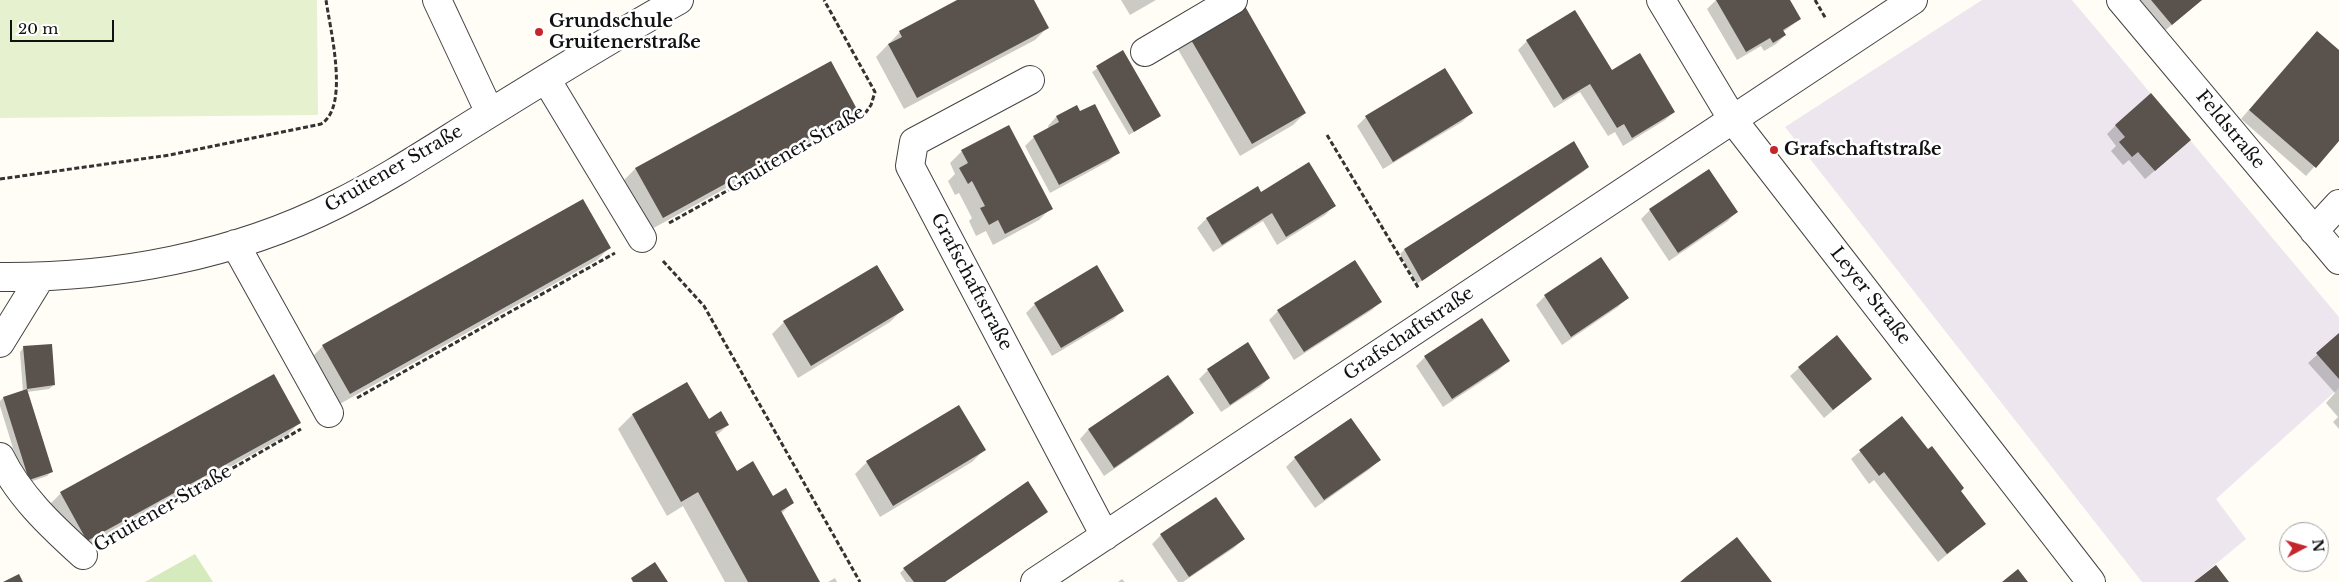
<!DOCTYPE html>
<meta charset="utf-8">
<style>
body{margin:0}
#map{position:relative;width:2339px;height:582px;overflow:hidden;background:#fffdf5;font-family:"Libre Baskerville",serif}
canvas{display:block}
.north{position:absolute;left:2279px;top:522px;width:50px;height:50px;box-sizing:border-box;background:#fff;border:1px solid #a0a0a0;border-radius:50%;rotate:84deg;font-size:14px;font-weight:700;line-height:20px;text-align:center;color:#111}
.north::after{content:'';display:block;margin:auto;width:18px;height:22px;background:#c4262e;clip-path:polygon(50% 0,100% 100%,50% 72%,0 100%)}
.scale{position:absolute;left:10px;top:20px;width:104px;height:22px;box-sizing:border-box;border:2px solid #111;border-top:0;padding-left:6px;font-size:15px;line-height:18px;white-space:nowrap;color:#111;-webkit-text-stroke:4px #fff;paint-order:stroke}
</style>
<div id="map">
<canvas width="2339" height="582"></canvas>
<div class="north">N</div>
<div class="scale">20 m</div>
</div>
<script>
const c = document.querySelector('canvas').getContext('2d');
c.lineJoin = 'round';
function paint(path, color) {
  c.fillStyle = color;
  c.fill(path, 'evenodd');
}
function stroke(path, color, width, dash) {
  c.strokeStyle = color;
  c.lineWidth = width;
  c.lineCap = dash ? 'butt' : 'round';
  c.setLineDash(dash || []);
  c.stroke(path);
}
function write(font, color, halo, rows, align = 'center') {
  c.font = font + ' "Libre Baskerville",serif';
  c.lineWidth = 5;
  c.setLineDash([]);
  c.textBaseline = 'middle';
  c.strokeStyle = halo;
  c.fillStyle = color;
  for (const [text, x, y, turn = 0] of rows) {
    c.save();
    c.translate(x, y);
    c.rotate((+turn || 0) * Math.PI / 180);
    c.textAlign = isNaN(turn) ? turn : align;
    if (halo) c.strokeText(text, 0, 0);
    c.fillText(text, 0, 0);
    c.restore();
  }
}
paint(new Path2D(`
 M1982 0H2072L2339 317V388L2216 499 2246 539 2194 582H2142L1785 127Z`), '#eee6ef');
paint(new Path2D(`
 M195 554 213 582H145Z`), '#d5ebbd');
paint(new Path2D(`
 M0 0H317L318 115 0 118Z`), '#e6f2cf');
paint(new Path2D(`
 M960 0H1033L1047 28 1035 40 904 109 876 57 900 32Z
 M1121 0H1156L1130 15Z
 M1716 0H1788L1800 19 1783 32 1785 35 1776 44 1764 51 1761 46 1737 60 1707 9Z
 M2135 0H2202L2162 33Z
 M1574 12 1612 72 1674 112 1665 120 1623 146 1615 132 1608 136 1580 92 1554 108 1518 50 1527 41Z
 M1188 34 1305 113 1293 125 1240 156 1176 46Z
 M2308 41 2339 51V139L2306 176 2241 119Z
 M1123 52 1160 115 1129 135 1092 72Z
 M830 62 857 111 844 123 650 230 623 181 635 169Z
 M1080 113 1118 153 1109 161 1050 193 1025 146 1034 137 1049 129 1048 126 1056 117Z
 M1471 113 1462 122 1383 169 1357 126 1366 117Z
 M2116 125 2180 149 2145 179 2129 160 2123 165 2111 151 2116 146 2107 134Z
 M1573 143 1588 167 1583 172 1417 284 1400 254 1404 250Z
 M962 151 1051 208 1039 220 993 245 986 231 976 236 969 221 972 218 959 193 955 195 948 181 955 174 950 163Z
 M1257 188 1261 193 1334 206 1325 215 1277 245 1263 221 1213 252 1197 228 1206 219Z
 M1650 210 1736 212 1728 221 1669 261 1641 219Z
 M609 248 597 260 338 405 311 358 323 346Z
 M1545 296 1627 298 1618 307 1562 345 1536 305Z
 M1381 301 1372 310 1294 360 1269 320 1278 311Z
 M1035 304 1123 310 1114 319 1052 356 1026 313Z
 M902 310 890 322 798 378 772 334 784 322Z
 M1481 320 1508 361 1499 370 1443 407 1416 366 1425 357Z
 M2339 335V429L2333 422 2338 417 2326 403 2335 393 2308 363Z
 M24 347 54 385 49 389 27 392 51 472 47 476 24 484 0 406V401L3 398 23 392 20 352Z
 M1799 368 1861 387 1824 418 1790 376Z
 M1208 370 1269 378 1260 387 1221 412 1199 379Z
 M1167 376 1192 413 1183 422 1104 476 1080 439 1088 430Z
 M687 384 708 420 728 425 716 436 736 472 772 498 792 503 781 514 819 582H725L683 506 667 516 618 429 632 415Z
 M1902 417 1985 524 1938 562 1874 480 1869 484 1851 459Z
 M299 423 287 435 75 553 49 505 61 493Z
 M984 450 972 462 880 517 855 474 867 462Z
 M1295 458 1379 460 1370 469 1315 508 1286 467Z
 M1216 499 1243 539 1234 548 1183 582H1178L1152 544 1161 535Z
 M904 569 945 582H906L900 573Z
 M835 578 837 582H828Z
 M1122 579 1125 582H1118Z`), '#0003');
paint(new Path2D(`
 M957 0H1034L1049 28 917 98 888 44 902 37 899 31Z
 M1716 0H1790L1801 19 1783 30 1786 35 1773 43 1770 38 1746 52Z
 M2151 0H2202L2172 25Z
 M1242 1 1306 113 1252 144 1187 33Z
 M1575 10 1612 70 1640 53 1675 112 1632 138 1624 124 1617 128 1590 84 1563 100 1526 40Z
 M2317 31 2339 50V141L2316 168 2249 110Z
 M1123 50 1161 116 1134 132 1096 66Z
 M831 61 858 111 663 218 635 168Z
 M1445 68 1473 113 1393 162 1365 116Z
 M2151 93 2191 140 2155 171 2138 152 2132 157 2119 142 2125 137 2115 125Z
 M1095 104 1120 153 1059 185 1033 136 1059 122 1056 116 1077 105 1080 111Z
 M1009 125 1053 209 1005 234 998 220 989 225 980 208 985 206 972 181 968 184 959 168 968 163 961 150Z
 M1574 141 1589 167 1422 281 1404 249Z
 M1309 162 1336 206 1286 237 1272 213 1222 245 1206 218 1258 186 1261 192Z
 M1709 169 1738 212 1678 253 1649 209Z
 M583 199 611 248 350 394 322 345Z
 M1601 257 1629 298 1571 337 1544 295Z
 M1355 260 1382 302 1304 352 1277 310Z
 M877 265 904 310 811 366 783 321Z
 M1097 265 1124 311 1061 348 1034 303Z
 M1482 318 1510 361 1452 399 1424 356Z
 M2339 333V379L2316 353Z
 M1837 335 1872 379 1833 410 1798 367Z
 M1248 342 1270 378 1230 405 1207 369Z
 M52 344 55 385 27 389 23 346Z
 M274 374 301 423 87 541 60 492Z
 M1168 375 1194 413 1114 468 1088 429Z
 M687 382 709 419 721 411 729 425 715 432 737 471 753 461 773 496 786 488 794 503 781 511 820 582H748L698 492 681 502 632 414Z
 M27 389 53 472 29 480 3 397Z
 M959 405 986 450 893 506 866 461Z
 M1902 416 1928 449 1932 446 1964 488 1961 491 1986 524 1947 554 1884 472 1879 476 1859 450Z
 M1351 418 1381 460 1324 500 1294 457Z
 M1028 481 1048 512 945 582H914L903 568Z
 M1216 497 1245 539 1189 577 1160 534Z
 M1737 537 1772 582H1680L1687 576Z
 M655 562 668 582H633L631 578Z
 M2216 565 2229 582H2194Z
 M2018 569 2028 582H2002Z
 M19 574 23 582H3Z`), '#5a524d');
const minor = new Path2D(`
 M437 0 490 113
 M1661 0 1733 120 2091 582
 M2121 0 2339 260
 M1145 52 1233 0
 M546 79 642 238
 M1030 80 914 142 910 166 1105 536
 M2314 231 2339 204
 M235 244 329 413
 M0 277C115 278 234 256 337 204 385 180 429 151 474 123 542 81 609 39 679 0
 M0 343 40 278
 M0 457C19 496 51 526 83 555
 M1035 582 1913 0`);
stroke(minor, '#444', 30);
stroke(new Path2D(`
 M1815 0 1826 19
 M1327 135 1419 289
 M0 179 170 155 321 124C350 107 330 29 326 0
 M669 223 864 115 871 105 875 92 824 0
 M663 261 704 306 860 582
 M357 398 615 253
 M109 539 301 429`), '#333', 3, [5, 2.5]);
stroke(minor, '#fff', 28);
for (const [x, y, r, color] of [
 [539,32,5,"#c4262e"],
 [1774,150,5,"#c4262e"]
]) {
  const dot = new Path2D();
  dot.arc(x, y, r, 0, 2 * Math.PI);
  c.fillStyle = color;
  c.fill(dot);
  stroke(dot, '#fff', 2);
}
write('bold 18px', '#111', '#fff', [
 ["Grundschule",549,22],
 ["Gruitenerstraße",549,43],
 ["Grafschaftstraße",1784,150]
], 'left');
write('18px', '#111', '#fff', [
 ["Feldstraße",2230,130,50],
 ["Gruitener Straße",796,150,-30],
 ["Gruitener Straße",394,169,-30],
 ["Grafschaftstraße",971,282,62],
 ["Leyer Straße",1870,296,52],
 ["Grafschaftstraße",1409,334,-34],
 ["Gruitener Straße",163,509,-30]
]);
</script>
